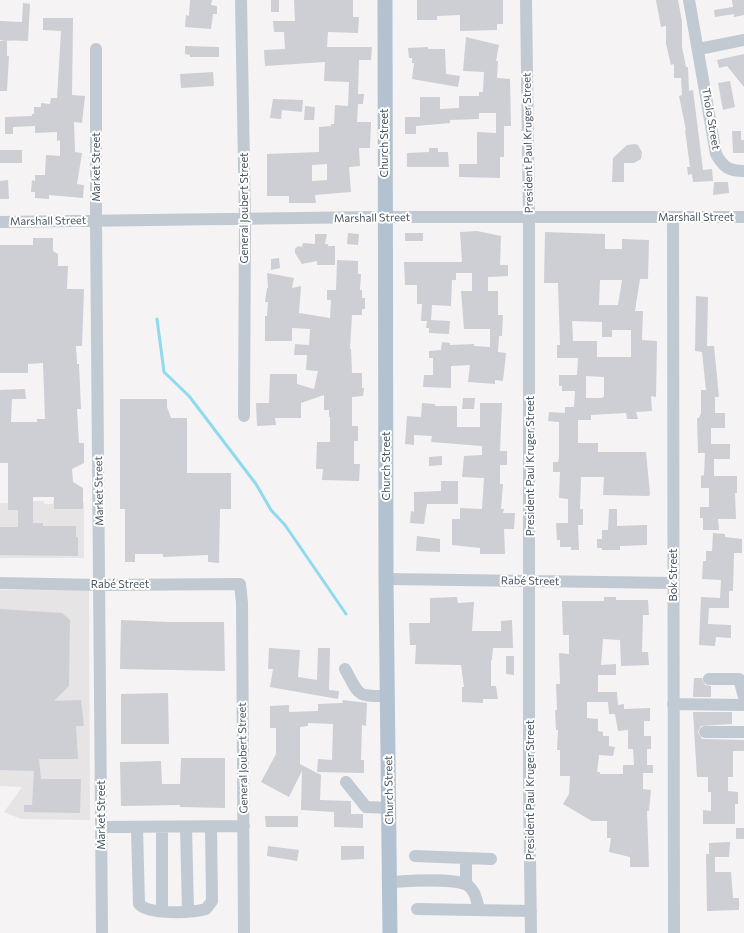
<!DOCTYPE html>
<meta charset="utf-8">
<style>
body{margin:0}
canvas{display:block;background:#f5f3f3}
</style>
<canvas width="744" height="933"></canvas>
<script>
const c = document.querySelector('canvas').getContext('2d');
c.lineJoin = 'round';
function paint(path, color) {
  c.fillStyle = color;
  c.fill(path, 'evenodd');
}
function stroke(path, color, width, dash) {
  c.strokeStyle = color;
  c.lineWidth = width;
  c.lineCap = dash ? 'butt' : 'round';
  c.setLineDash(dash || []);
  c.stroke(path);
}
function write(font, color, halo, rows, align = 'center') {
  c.font = font + ' Commissioner,sans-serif';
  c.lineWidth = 4;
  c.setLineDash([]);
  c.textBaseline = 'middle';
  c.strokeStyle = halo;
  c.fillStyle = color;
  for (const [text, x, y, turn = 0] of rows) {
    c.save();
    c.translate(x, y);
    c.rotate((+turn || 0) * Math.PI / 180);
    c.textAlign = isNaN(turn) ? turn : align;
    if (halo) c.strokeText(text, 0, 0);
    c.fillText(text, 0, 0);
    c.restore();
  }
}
paint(new Path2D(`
 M26 498H33V501H44V504H53V500H80V502H84V558H0V503H26Z
 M0 590H89L90 820 21 819 4 812 22 787 0 786Z`), '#e6e4e5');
stroke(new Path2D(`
 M157 319 164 372 189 396 256 484 271 510 285 525 346 614`), '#90daee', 3);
paint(new Path2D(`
 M190 0H212L211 5 217 6V14H213L211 29 185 27 186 15 189 16Z
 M271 0H279V12H271Z
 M294 0H353V17H359L358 33 328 32 327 47H372L371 60H359L358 94H364L363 104H358L357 122H371L370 148H359L360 166 349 167 351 192 315 195 316 203H289V196H267V154L319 152V127L331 126V124H334L335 105 348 106 349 82 324 81 325 62 265 66 264 50 285 49 284 32H274L273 21H295ZM327 164V180L312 181V165Z
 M417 0H503V24H497V30L460 31V15L437 16V20H417Z
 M656 0H678L682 21V47L686 67H688L689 91 693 90 703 170 712 169 713 181 693 182 692 174 688 175 687 167H690L685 130H686L679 96 682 95 681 78H674V64L671 65 666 44V26L661 27Z
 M732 0H744V15L734 17V14L715 17 714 10 733 7Z
 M23 3 30 4 28 41 0 40V21L22 22Z
 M43 18H73L72 95 85 96 82 123 74 122 75 152 82 153 77 184 84 185 83 198 49 195V199L35 198V192H31L32 180 35 181V175H45L46 155 60 156V140L57 141V132L35 133V126L13 127V134H5V117L32 116V114H34V107H41V103L50 104 51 98H57L61 31 43 30Z
 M466 37 499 45 496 61H498L497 78 510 79 511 126H504V157H500V178L459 177V164H477V132L496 133V113H479V119L450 120V123L416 126V134H405V117H420V97H440V109L459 108V96H479V92H483L484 72 463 71Z
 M7 40V56H9L7 91H0V41Z
 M185 46 219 47V57H190V55L185 54Z
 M428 47V49H445L446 74 460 76 458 87 412 79 414 63H412V58H409L408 48Z
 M744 54V87L727 66 719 68 717 60Z
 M213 72 214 86 181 88 180 74Z
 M730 81 735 107 723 110 718 83Z
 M273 99 303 100 302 112 282 110 281 119 270 118Z
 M305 106 315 107 314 120H304Z
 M732 131H741V140H744V153H733Z
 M635 144 638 145 642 152 641 159 634 163H624V182H612L613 158 627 145Z
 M429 148H438V152H448L449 167H407V153L429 152Z
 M0 150H22V163H0Z
 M8 180 9 199H0V181Z
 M714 182H728L729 193 713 195Z
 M477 231 501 236 500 265H508V276L488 277V291H498V315H503L502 336H499L498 352 506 353 503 381 495 380V384L468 382 470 365 451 366V388L423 387 424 375H433V358H429V351L441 350 442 342 450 343V345L474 344V346L490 347V329H464L461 291H472V273H456V280H452L451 306 432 305 431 320 450 321 449 334 429 333V328H426L427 321H421L422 304H417V285H405L404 262H462L460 232Z
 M545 232 605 234V249H622V239L649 240 648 279H640L635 311H643L642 340 657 341 656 397 651 396 652 411 636 412 638 419H627L626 413 591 415V420H578V443H598V452H646L650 494 649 496 603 495 604 477H581L580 509H583V525H578L579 550H571V547H560V540H557L556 523H568V499L559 498 560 472H553V462H558L559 457V422L548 421 549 412 565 413V407H574L575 391H562V386H559V375H577L578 358H557V345H560L558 283H544ZM600 280H622L618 305H599ZM572 321 602 322V337H612V330H631V357H597V341H573ZM586 376 604 377V396L602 398H586Z
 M348 233 359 234 358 245 347 244Z
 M405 233H423V241H405Z
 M315 234H327L325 244H328V246H335V265H317V261L302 264 295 253V249L298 246 302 247 303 243 315 244Z
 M33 238H53V251L58 254V266H68L67 289H84L82 346H76L77 364H79L81 409H77L79 443H84V463L72 469 73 482 83 488V509H54V497H33V523H43V526H76V537H78V556L0 555V527H18V510H8V463H0V390L25 389 26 399H12L11 422H37V419H45L43 363 28 364V373H0V245H33Z
 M279 258 280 268 271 270V259Z
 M337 260 358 261V274H361L360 290H362V298H365V309H362V315H352L350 349H351L352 373H362V388H364L363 396 352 397V426H358V441H354V464H360L359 481 322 480 323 469H316L317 442H330V417H329V410H324V395L301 403V418H275L276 425 257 426 256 403H269L270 374H297V384L314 389 318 371 306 370 307 355H294L295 344 309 345 310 329 292 328V341H265V316H267L268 302H265L267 288H268L267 273 294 278 292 288 301 286 299 313 330 318 331 300H327V290H336Z
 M696 296 708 297 707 346H714L719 397H715V413H725V428H711V444H730V459H714V476H737V493H735L736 519H718L719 530H703V518H700V507H709V488H701V476L704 475 705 453H698L697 418H699L701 413V390H706L702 352 695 351Z
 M463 398H475L474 409H462Z
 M120 399H167V407L171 418H187V473H231V509H220L219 563 208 562V555L163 557V554H135V562H125V509H120Z
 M422 403 435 404V406H457V427H480V403H502L500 451H507V465H500V484H503L501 509H504L503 513H515L514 529H504L505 554H480V548L452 545V519H460V508L482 509 484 478 462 477 464 456 482 455V446L431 442 432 436 414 435V445L405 444 407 416 421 417Z
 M442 456V465L429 466V457Z
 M441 481H458V504H427L424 524 410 523 411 511 414 512V492L441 491Z
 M609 509H617V526L647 525V545L620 546V550H602V548H597V539H602V530H608Z
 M713 533 725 534V537L742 539V553H734L733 591H729V608H709L708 624 731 625V638L716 637 715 646 699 645 701 597 720 598 721 580 702 579 703 561H706V551H712Z
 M417 536 440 539V552L416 551Z
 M457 597 458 603 474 602 472 631H501V621L512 620 513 648H493L492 660H491V686H496L498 699H483V703L462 702V687H464L461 665 415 664 416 645H410L409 623H430V598Z
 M604 597H616V600H648L649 615H643L642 652H648L649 665 621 666 620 640 603 639 601 665 616 664V675H598V692H617L618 705 624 704V709L650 708V721H644V736H651V749H647V765H653V773H643V789L651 790 649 811H647L649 867H630V857L609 852 611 838H607V821H592L563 804 569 794 570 776H560V750H557L558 730H556L555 710H557L556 684H560L559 653 569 654V635H563L562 601H604ZM587 702H608L609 714H615L618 731 628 730V749H633L634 765H623V774H600V772H597L599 755 613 756 615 747 609 746V736H603V732L598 731V719L587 718Z
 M0 609 62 613 70 620 69 686 54 701 81 700 84 726H76L78 759H39L41 779H81L80 813 24 812V805H32L34 771 0 770Z
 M121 620 168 622H224L225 671 120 669Z
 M269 648 300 650 298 677 317 680 318 648H330L329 690 339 691 338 699 270 687 273 669H268Z
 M506 656H514V675L506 674Z
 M694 678H702L705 685 711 686V697H693Z
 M168 693 169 744H121V694Z
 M343 700 367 703 366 726 362 725 361 760H364V773L317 772 318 759 332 760 333 724 308 723V726L300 727V764L321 775 320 800 351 801V814H363V828L334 827V812L301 810 302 771 289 797 261 782 276 754V728H270V706L289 705V712L318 711V704L342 703Z
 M693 712H732V724L701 726 698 732 702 739 744 740V751H733V777H728V791L738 792V804H735V824H703V810L711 811V792H708V777H697Z
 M181 758H225V808L180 807V805L121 806 120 762 161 761 162 784H180Z
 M265 816H298V827H266Z
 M736 828H744V839H736Z
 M730 842 729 857H715V872H731L733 898H739V910L707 911 706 854H709V843Z
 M268 846 299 850 297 861 267 856Z
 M341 846H364V859L341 860Z`), '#cdcfd5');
stroke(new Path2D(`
 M241 0 245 220 244 416
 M526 0 529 218V787L531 933
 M689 0 716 154C723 167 729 171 744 171
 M96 49V220L102 933
 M699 49 744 40
 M673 217 674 933
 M0 222 375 217H744
 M386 579 673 583
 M0 583 100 585 240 584 242 603 244 933
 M345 669C360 696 355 696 387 696
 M709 679H739L744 697
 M673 704 744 705
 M705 732H744
 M346 782 366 807 389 808
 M101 827 244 826
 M186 827 188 911
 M137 828 139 904C149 915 192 913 206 909L212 901 211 827
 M415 856 491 859
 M390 882C409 881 448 878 465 884 475 888 477 901 479 910
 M466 884V858
 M417 909 531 911
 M162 911V828`), '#c1cad2', 12);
stroke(new Path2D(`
 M385 0 386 579 390 933`), '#b3c2d1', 15);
write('11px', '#4a5661', '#fff', [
 ["Tholo Street",711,119,80],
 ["Church Street",384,143,-90],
 ["President Paul Kruger Street",528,143,-91],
 ["Market Street",96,167,-90],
 ["General Joubert Street",244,208,-90],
 ["Marshall Street",696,217],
 ["Marshall Street",372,218,-1],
 ["Marshall Street",48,221,-1],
 ["Church Street",386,466,-90],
 ["President Paul Kruger Street",530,466,-90],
 ["Market Street",99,491,-91],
 ["Bok Street",673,575,-90],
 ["Rabé Street",530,581,1],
 ["Rabé Street",120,584],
 ["General Joubert Street",243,758,-91],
 ["Church Street",389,790,-91],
 ["President Paul Kruger Street",530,790,-90],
 ["Market Street",101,815,-90]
]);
</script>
